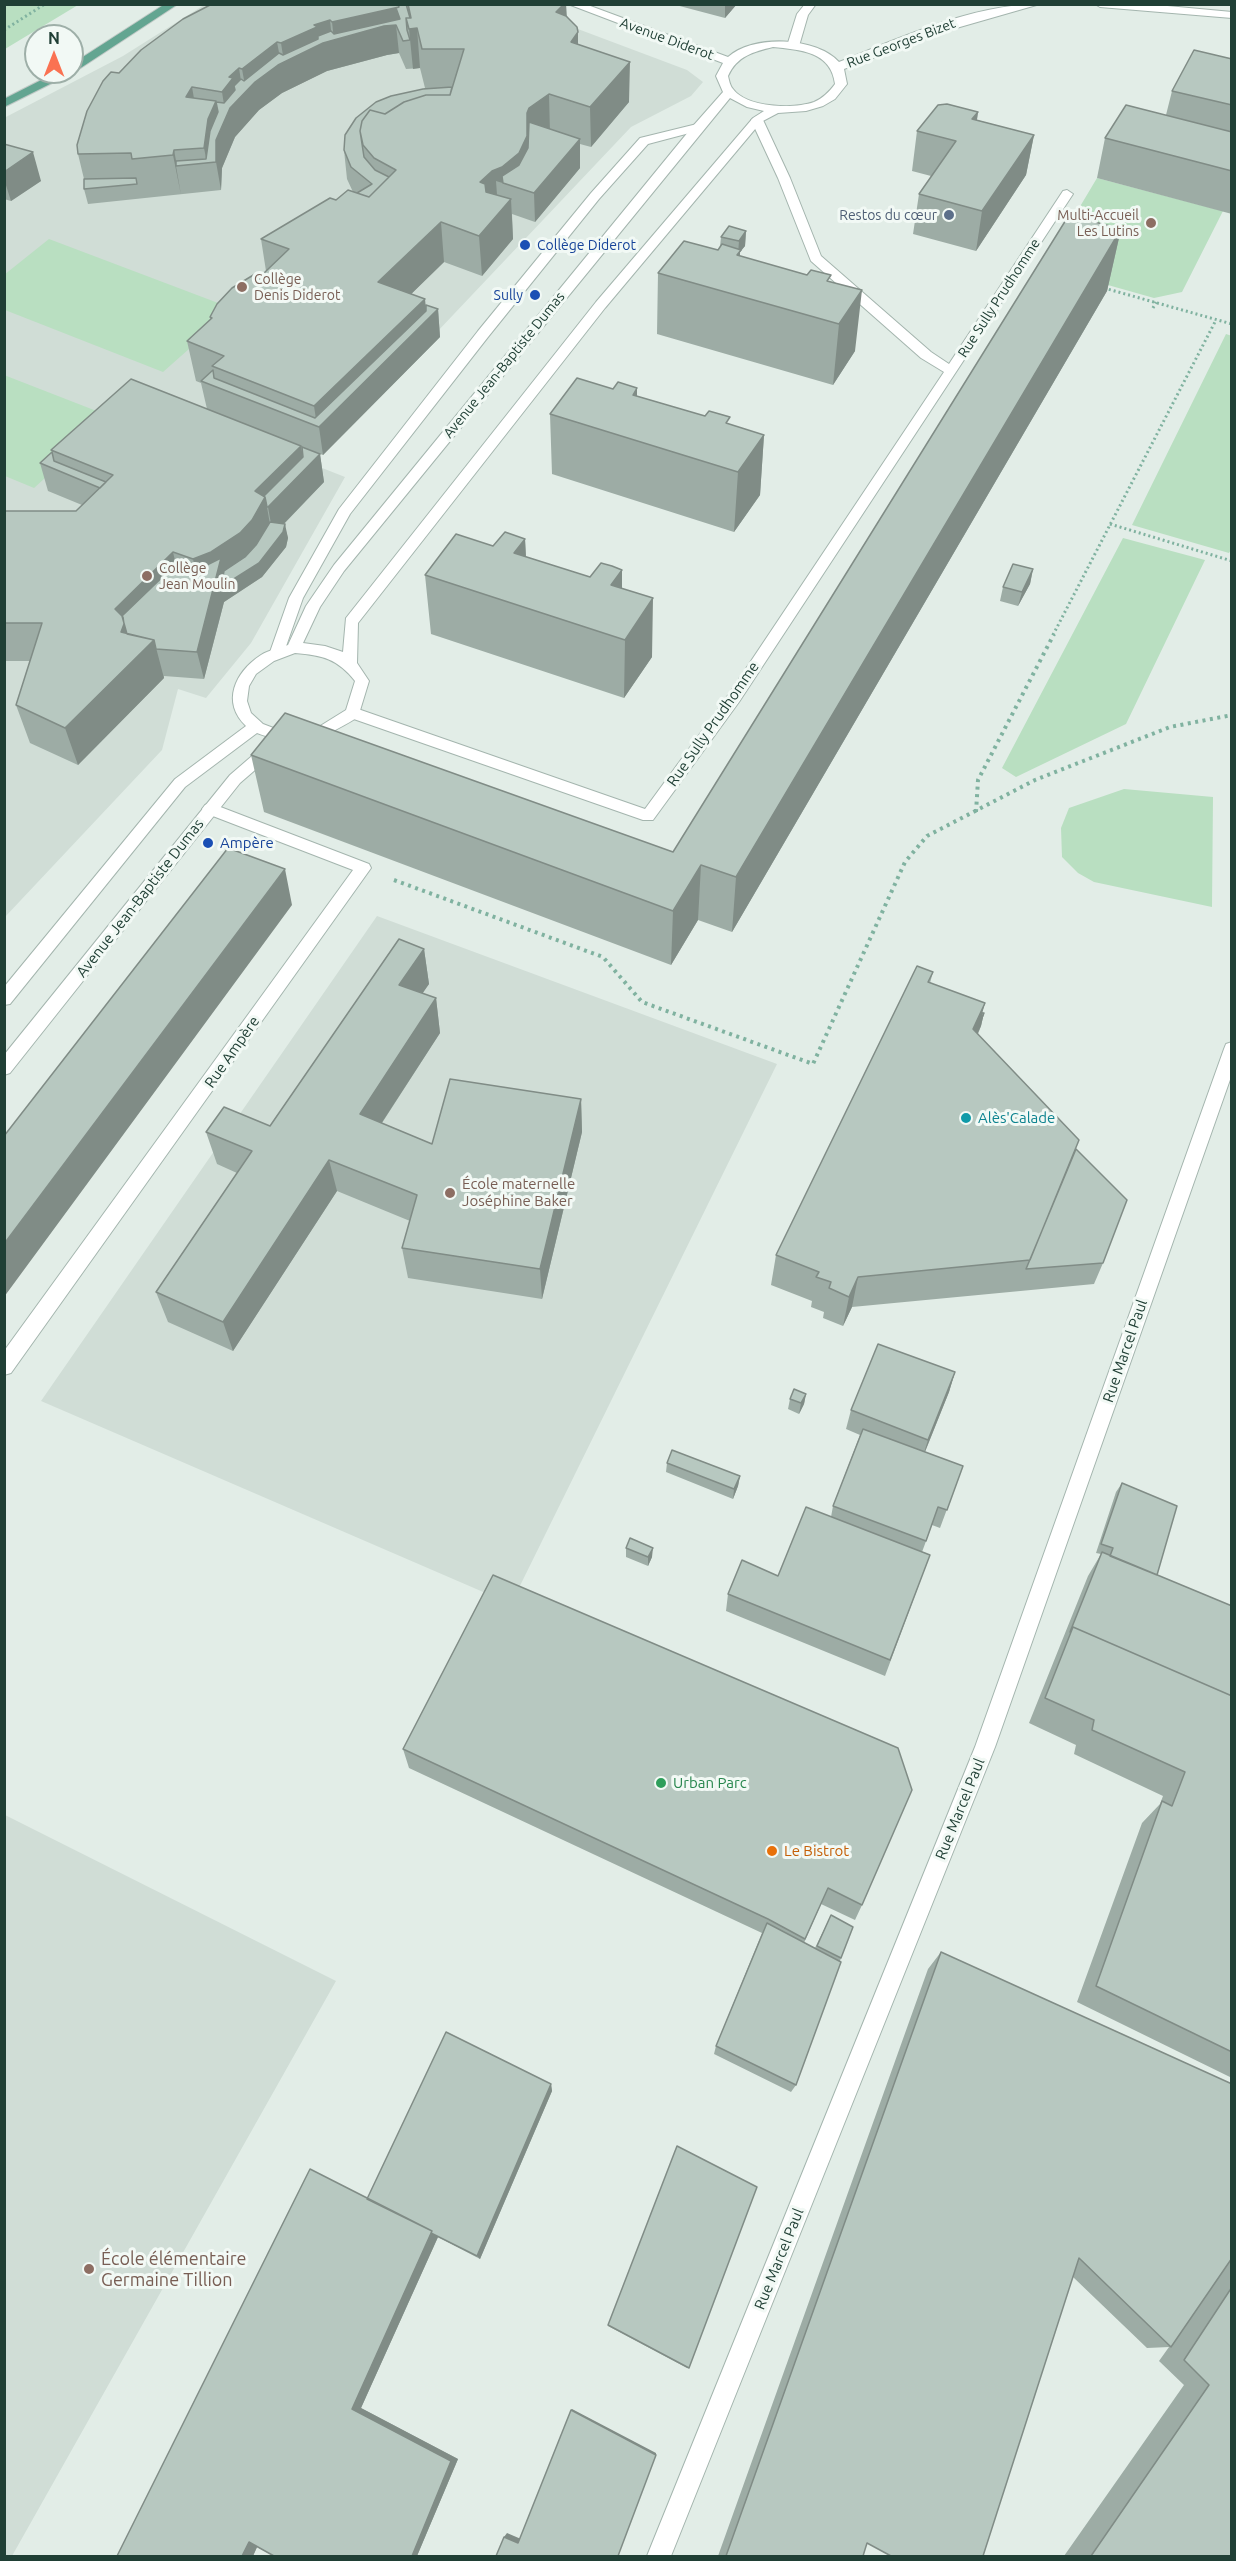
<!DOCTYPE html>
<meta charset="utf-8">
<style>
body{margin:0}
#map{position:relative;width:1236px;height:2561px;overflow:hidden;background:#e2ede7;font-family:Ubuntu,sans-serif}
canvas{display:block}
.frame{position:absolute;inset:0;border:6px solid #203f35;pointer-events:none}
.north{position:absolute;left:24px;top:24px;width:60px;height:60px;box-sizing:border-box;background:#f2f9f5;border:2px solid #9eafa8;border-radius:50%;rotate:0deg;font-size:16px;font-weight:700;line-height:24px;text-align:center;color:#203f35}
.north::after{content:'';display:block;margin:auto;width:21px;height:27px;background:#fa7252;clip-path:polygon(50% 0,100% 100%,50% 72%,0 100%)}
</style>
<div id="map">
<canvas width="1236" height="2561"></canvas>
<div class="frame"></div>
<div class="north">N</div>
</div>
<script>
const c = document.querySelector('canvas').getContext('2d');
c.lineJoin = 'round';
function paint(path, color) {
  c.fillStyle = color;
  c.fill(path, 'evenodd');
}
function stroke(path, color, width, dash) {
  c.strokeStyle = color;
  c.lineWidth = width;
  c.lineCap = dash ? 'butt' : 'round';
  c.setLineDash(dash || []);
  c.stroke(path);
}
function write(font, color, halo, rows, align = 'center') {
  c.font = font + ' Ubuntu,sans-serif';
  c.lineWidth = 6;
  c.setLineDash([]);
  c.textBaseline = 'middle';
  c.strokeStyle = halo;
  c.fillStyle = color;
  for (const [text, x, y, turn = 0] of rows) {
    c.save();
    c.translate(x, y);
    c.rotate((+turn || 0) * Math.PI / 180);
    c.textAlign = isNaN(turn) ? turn : align;
    if (halo) c.strokeText(text, 0, 0);
    c.fillText(text, 0, 0);
    c.restore();
  }
}
paint(new Path2D(`
 M204 5H514L687 70 703 82 691 96 631 127 312 464 345 477 251 643 206 698 178 689 162 750 5 917 4 118 123 56Z
 M377 916 777 1064 511 1604 41 1401Z
 M5 1815 336 1981 12 2556H4Z`), '#d0ddd6');
paint(new Path2D(`
 M5 4H78V5L5 49Z
 M1097 178 1223 211 1182 292 1154 298 1044 267Z
 M49 239 234 309 163 372 5 310 4 275Z
 M1226 334 1232 336V548L1229 553 1132 525Z
 M4 375 112 417 34 488 5 476Z
 M1123 538 1205 560 1126 724 1016 777 1002 768Z
 M1124 789 1213 797 1212 907 1094 882 1078 873 1062 857 1061 828 1069 808Z`), '#b9dfc1');
const service = new Path2D(`
 M697 124 701 126V130L648 144 599 199 488 337 350 514 303 598 284 652 277 657 272 656 270 652 289 598 339 509 478 331 591 193 640 138Z`);
const minor = new Path2D(`
 M805 4H816L808 15 799 46 797 48H789L787 46 797 14Z
 M757 116 763 120 790 178 821 256 931 352 949 364 1063 191 1067 190 1073 194 739 702 653 820H643L348 717 346 713 348 709H358L645 809 729 694 944 372 921 358 811 261 778 178 751 120Z
 M210 803 369 864 371 868 11 1373 4 1375V1351L353 870 205 813 202 809 205 805Z
 M1232 1042V1074L995 1747 671 2556H647L975 1747 1224 1049 1226 1044Z`);
const tertiary = new Path2D(`
 M568 4H585L728 57C753 34 817 37 839 62 900 38 974 4 1040 4L939 33 844 69 847 84 835 99 823 106 806 111 778 113 761 122 605 308 358 623 357 663 369 681 358 717C323 739 299 749 257 733L185 787 10 1004 4 1005V987L175 779 246 726C221 702 235 672 261 655 269 650 280 648 288 645L306 606 334 565 693 126 723 92 716 76 723 63ZM773 47C800 50 831 51 835 84 829 92 823 98 814 102 794 109 747 108 733 89 730 86 729 80 728 76 737 56 753 52 773 47ZM730 98 747 107 764 111 753 118 596 302 346 618 343 652 325 646 303 643 320 607 344 571ZM295 653C322 655 338 659 355 681L346 710 317 728 299 730 276 729 263 724 251 713 247 701 249 686 256 674 274 661Z
 M1095 4H1146L1232 12V18L1100 7Z
 M272 742 277 743 280 747 277 751 240 783 10 1073 4 1075V1055L230 775 267 743Z`);
const primary = new Path2D(`
 M165 4H178L76 71 4 107V99L57 72H72V64Z`);
stroke(service, '#a4b5ae', 2);
stroke(minor, '#a4b5ae', 2);
stroke(tertiary, '#a4b5ae', 2);
stroke(primary, '#c1c9c6', 2);
stroke(new Path2D(`
 M4 30 45 4
 M1104 288 1232 324
 M1153 308 1156 302
 M1110 524 1232 561
 M1053 635 1216 320`), '#80b2a0', 3, [2, 3]);
stroke(new Path2D(`
 M976 812 978 780 1054 634
 M394 880 603 957 642 1002 813 1064 905 862 927 836 1035 780 1170 727 1232 715`), '#80b2a0', 4, [3, 4.5]);
paint(service, '#fff');
paint(minor, '#fff');
paint(tertiary, '#fff');
paint(primary, '#63a591');
paint(new Path2D(`
 M212 4H566L567 16 578 32V45L629 102 591 147 580 144V168L535 222 512 214 513 239 482 276 444 262 411 294 426 305 438 309 440 337 323 455 302 447 320 454 324 482 284 524 288 538 286 547 262 577 224 602 204 679 164 676V678L78 765 30 743 16 705 30 661H4V511H76L82 505 48 491 40 463 52 452 51 450 207 409 201 383 196 381 187 341 210 320V317L266 271 261 239 353 192 347 179 344 150 425 88 420 68 406 69 399 53 387 55 327 71 282 93 259 110 235 137 222 168 221 190 88 204 84 189V179L78 154 119 73Z
 M672 4H737L725 18Z
 M1232 59V214L1097 178 1105 138 1166 115 1172 91Z
 M978 112 977 120 1034 135 1026 175 976 251 913 234 919 194 931 176 912 171 917 131Z
 M4 144 41 181 11 201 4 199Z
 M1121 229 1107 291 732 932 698 920 671 965 264 812 251 755 673 852Z
 M746 231 745 246 740 252V256L830 282 855 351 833 385 657 334 658 273 718 250 720 247 721 237Z
 M637 388V396L764 435 760 495 734 532 552 474 550 414 613 389Z
 M525 539 526 557 590 577 622 570V588L652 657 624 698 431 634 425 575 493 546Z
 M1033 569 1030 584 1018 606 1000 601 1003 587Z
 M424 949 429 984 422 993 436 998 440 1033 382 1123 432 1144 581 1099 582 1132 542 1299 408 1278 402 1248 410 1221 337 1191 233 1351 168 1322 156 1292 237 1173 217 1164 206 1132 270 1126Z
 M933 972 930 983 984 1013 981 1026 978 1034 1076 1149 1103 1263 1094 1284 852 1307 843 1326 823 1318 824 1312 811 1307 812 1301 771 1285 776 1255Z
 M955 1372 949 1392 925 1452 963 1466 940 1528 932 1525 922 1552 930 1555 885 1676 726 1611 728 1594 778 1576 831 1517 833 1506 860 1435 846 1429 851 1410Z
 M806 1394 804 1404 799 1414 788 1409 790 1399Z
 M667 1463 740 1476 738 1486 733 1499 666 1472Z
 M1122 1483 1157 1575 1232 1606V2078L1077 2002 1142 1823 1160 1804 1163 1796 1074 1754 1076 1745 1029 1723 1088 1576 1101 1554 1096 1553 1116 1492Z
 M626 1548 652 1557 648 1566 626 1557Z
 M493 1575 862 1905 855 1920 821 1904 804 1943 815 1948 831 1915 841 1958 796 2085 791 2092 714 2054 716 2046 762 1933 409 1768 403 1749Z
 M941 1952 1232 2084V2556H1064L1184 2385 1159 2361 1169 2347 1147 2348 1073 2277 867 2543 863 2556H718L928 1969Z
 M551 2084 552 2091 480 2259 438 2237 361 2408 458 2459 417 2556H274L257 2547 253 2556H117L367 2199Z
 M608 2325 689 2368H687L608 2326Z`), '#9daca5');
paint(new Path2D(`
 M564 4H566L567 42 556 12Z
 M725 4H737L725 18Z
 M399 7 401 37 396 25 399 53 387 55 327 71 282 93 259 110 235 137 222 168 221 190 216 162 207 163 204 148 208 119 216 101 221 129 226 117 222 92 229 77 239 68 243 94 246 91 242 69 277 42 281 63 284 62 281 43 314 25 330 20 332 40H334L332 22Z
 M417 28 420 68 413 69 409 29Z
 M578 32V72L571 42Z
 M630 62 629 102 591 147 590 107Z
 M192 87 196 110 186 97Z
 M549 94 550 134 522 189 496 181 498 209 480 182 492 171 529 108Z
 M978 112 972 152V119Z
 M1034 135 1026 175 976 251 982 211Z
 M580 139V168L535 222 534 193Z
 M174 150 177 166H176L181 195 173 155Z
 M33 152 41 181 11 201 4 179V172Z
 M511 199 513 239 482 276 479 236Z
 M441 222 444 262 403 302 378 282Z
 M1121 229 1107 291 732 932 736 877Z
 M746 231 745 246 740 252 738 295 737 255 738 254 739 241Z
 M862 290 855 351 833 385 839 324Z
 M425 299 427 319 438 309 440 337 323 455 319 427 317 426 314 406Z
 M637 388V441L633 395Z
 M764 435 760 495 734 532 738 472Z
 M301 446 305 469 320 454 324 482 273 535 268 507H267L272 536 285 524 288 538 286 547 262 577 224 602 204 679 197 652 202 598 193 559 255 491Z
 M525 539 528 598 514 553Z
 M173 552 182 591 154 640 164 678 78 765 65 728 115 609Z
 M1033 569 1030 584 1018 606 1022 592Z
 M622 570V629L611 585Z
 M653 598 652 657 624 698 625 640Z
 M701 865 698 920 671 965 673 911Z
 M285 869 292 905 4 1297V1244Z
 M424 949 429 984 405 1019 399 985Z
 M436 998 440 1033 366 1147 360 1114Z
 M985 1003 979 1025 984 1013 981 1026 964 1063 973 1029Z
 M581 1099 582 1132 542 1299 540 1269Z
 M329 1160 337 1191 233 1351 223 1322Z
 M858 1277 852 1307 843 1326 849 1297Z
 M955 1372 949 1392 922 1459 928 1440Z
 M806 1394 804 1404 799 1414 801 1403Z
 M740 1476 738 1486 733 1499 734 1489Z
 M653 1548 652 1557 648 1566V1557Z
 M551 2084 552 2091 480 2259 477 2256Z
 M432 2231 438 2237 361 2408 458 2459 417 2556H412L352 2409Z
 M572 2409 656 2453V2455L571 2410Z
 M507 2533 521 2539 518 2543 504 2537Z
 M262 2536 253 2556H242L249 2542Z`), '#808c86');
const building = new Path2D(`
 M212 4H398L399 7 332 22 330 20 314 25 317 27 281 43 277 42 242 69 239 68 229 77 233 78 222 92 192 87 186 97 216 101 208 119 204 148 174 150 173 155 132 159 131 153 78 154 77 145 87 111 103 81 111 72 119 73 141 50 183 19Z
 M398 4H406L410 18H406L407 30 410 40 403 41 396 25 384 26 323 43 278 65 255 82 230 108 216 140V162L176 166V161L206 159 210 131 218 112 216 102 224 103 235 90 234 86 241 79 244 81 279 53 283 55 318 39V36L331 31 334 34 400 19 396 8 399 7Z
 M408 4H564L556 12 566 16 577 27 578 32 571 42 630 62 590 107 549 94 529 108 527 113V136L519 153 502 167 492 171 480 182 485 184 486 192 511 199 479 236 441 222 378 282 425 299 314 406 212 366 224 356 187 341 212 318 210 317 217 304 232 288 255 274 264 273 289 249 261 239 330 198 336 200 348 190 369 197 396 170 374 158 363 145 360 131 362 121 370 110 385 114 404 102 426 95H450L464 49H422L417 28 409 29 406 18H411Z
 M1194 50 1232 59V105L1172 91Z
 M452 87 450 95H426L404 102 385 114 370 110 362 121 360 131 364 157 375 170 389 177 369 197 357 193 372 184 351 167 344 150 345 135 356 118 376 102 391 96 423 89Z
 M947 104 978 112 972 119 1034 135 982 211 919 194 956 141 917 131 938 105Z
 M1126 105 1232 132V171L1105 138Z
 M529 122 580 139 534 193 503 183 502 176 519 165 528 148Z
 M4 144 33 152 4 172Z
 M136 178 137 184 84 189V179Z
 M1069 215 1121 229 736 877 701 865 673 911 251 755 285 713 673 852Z
 M729 226 746 231 739 241 721 237Z
 M684 241 718 250 722 244 741 250 737 255 807 275 811 270 831 275 827 281 862 290 839 324 658 273Z
 M426 305 438 309 319 427 201 381 213 370 214 378 315 418 426 311Z
 M577 378 613 389 618 382 637 388 633 395 705 416 709 411 730 417 726 423 764 435 738 472 550 414Z
 M131 379 301 446 255 491 265 497 252 520 240 533 211 552 193 559 173 552 115 609 123 617 124 624 121 632 154 640 65 728 16 705 42 623H4V511H76L113 475 51 450Z
 M302 447 320 454 268 507H267L265 497 264 496 303 457Z
 M52 452 54 461 106 482 100 488 40 463Z
 M270 522 285 524 283 532 259 563 221 587 224 571 245 557 256 545Z
 M505 532 525 539 514 553 590 577 601 563 612 566 622 570 611 585 653 598 625 640 425 575 456 534 493 546Z
 M221 558 197 652 156 649 154 640 127 634 122 616 176 564 195 571Z
 M1013 564 1033 569 1022 592 1003 587Z
 M228 848 285 869 4 1244V1136Z
 M399 939 424 949 399 985 436 998 360 1114 432 1144 450 1079 581 1099 540 1269 402 1248 417 1195 329 1160 223 1322 156 1292 252 1151 206 1132 224 1107 270 1126Z
 M917 966 933 972 928 982 985 1003 973 1029 1079 1140 1030 1260 858 1277 849 1297 829 1288 831 1282 816 1277 819 1272 776 1255Z
 M982 1013H984L979 1025Z
 M1076 1149 1127 1200 1103 1263 1026 1269Z
 M878 1344 955 1372 928 1440 851 1410Z
 M794 1389 806 1394 801 1403 790 1399Z
 M863 1429 963 1466 947 1510 938 1507 926 1541 833 1506Z
 M672 1450 740 1476 734 1489 667 1463Z
 M1122 1483 1177 1506 1157 1575 1110 1556 1113 1548 1101 1544Z
 M806 1507 930 1555 890 1660 728 1594 742 1560 778 1576Z
 M630 1538 653 1548 648 1557 626 1548Z
 M1102 1552 1232 1606V1696L1073 1627 1070 1632Z
 M493 1575 898 1748 912 1790 862 1905 828 1888 805 1939 768 1919 403 1749Z
 M1073 1627 1232 1696V2052L1096 1986 1162 1801 1172 1806 1185 1772 1092 1730 1094 1720 1045 1698Z
 M831 1915 853 1927 841 1958 817 1946Z
 M767 1923 841 1962 796 2085 716 2046Z
 M941 1952 1232 2084V2258L1171 2347 1079 2258 983 2556H891L867 2543 863 2556H726Z
 M446 2032 551 2084 477 2256 431 2233 432 2231 367 2199Z
 M677 2146 757 2187 689 2368 608 2325Z
 M310 2169 432 2231 352 2409 451 2461 412 2556H274L249 2542 242 2556H117Z
 M1232 2287V2556H1091L1209 2385 1184 2360Z
 M571 2410 656 2455 618 2556H496L504 2537 518 2543Z`);
paint(building, '#b7c8c0');
stroke(building, '#808c86', 1.5);
for (const [x, y, r, color] of [
 [949,215,6,"#5c6f8a"],
 [1151,223,6,"#8d6e63"],
 [525,245,6,"#1a4fb4"],
 [242,287,6,"#8d6e63"],
 [535,295,6,"#1a4fb4"],
 [147,576,6,"#8d6e63"],
 [208,843,6,"#1a4fb4"],
 [966,1118,6,"#0f9aa8"],
 [450,1193,6,"#8d6e63"],
 [661,1783,6,"#2e9e5b"],
 [772,1851,6,"#e8710a"],
 [89,2269,6,"#8d6e63"]
]) {
  const dot = new Path2D();
  dot.arc(x, y, r, 0, 2 * Math.PI);
  c.fillStyle = color;
  c.fill(dot);
  stroke(dot, '#f2f9f5', 2);
}
write('14px', '#203f35', '#f2f9f5', [
 ["Avenue Diderot",667,39,20],
 ["Rue Georges Bizet",901,43,-21],
 ["Rue Sully Prudhomme",999,298,-57],
 ["Avenue Jean-Baptiste Dumas",504,365,-51]
]);
write('14px', '#4e5e75', '#f2f9f5', [
 ["Restos du cœur",937,215]
], 'right');
write('14px', '#785e54', '#f2f9f5', [
 ["Multi-Accueil",1139,215,"right"],
 ["Les Lutins",1139,231,"right"],
 ["Collège",254,279],
 ["Denis Diderot",254,295],
 ["Collège",159,568],
 ["Jean Moulin",159,584]
], 'left');
write('14px', '#164399', '#f2f9f5', [
 ["Collège Diderot",537,245],
 ["Sully",523,295,"right"]
], 'left');
write('15px', '#203f35', '#f2f9f5', [
 ["Rue Sully Prudhomme",713,724,-55],
 ["Avenue Jean-Baptiste Dumas",140,898,-52],
 ["Rue Ampère",232,1052,-55],
 ["Rue Marcel Paul",1125,1351,-71],
 ["Rue Marcel Paul",960,1809,-68],
 ["Rue Marcel Paul",779,2259,-68]
]);
write('15px', '#164399', '#f2f9f5', [
 ["Ampère",220,843]
], 'left');
write('15px', '#0d838f', '#f2f9f5', [
 ["Alès'Calade",978,1118]
], 'left');
write('15px', '#785e54', '#f2f9f5', [
 ["École maternelle",462,1184],
 ["Joséphine Baker",462,1201]
], 'left');
write('15px', '#27864d', '#f2f9f5', [
 ["Urban Parc",673,1783]
], 'left');
write('15px', '#c56008', '#f2f9f5', [
 ["Le Bistrot",784,1851]
], 'left');
write('18px', '#785e54', '#f2f9f5', [
 ["École élémentaire",101,2259],
 ["Germaine Tillion",101,2280]
], 'left');
</script>
